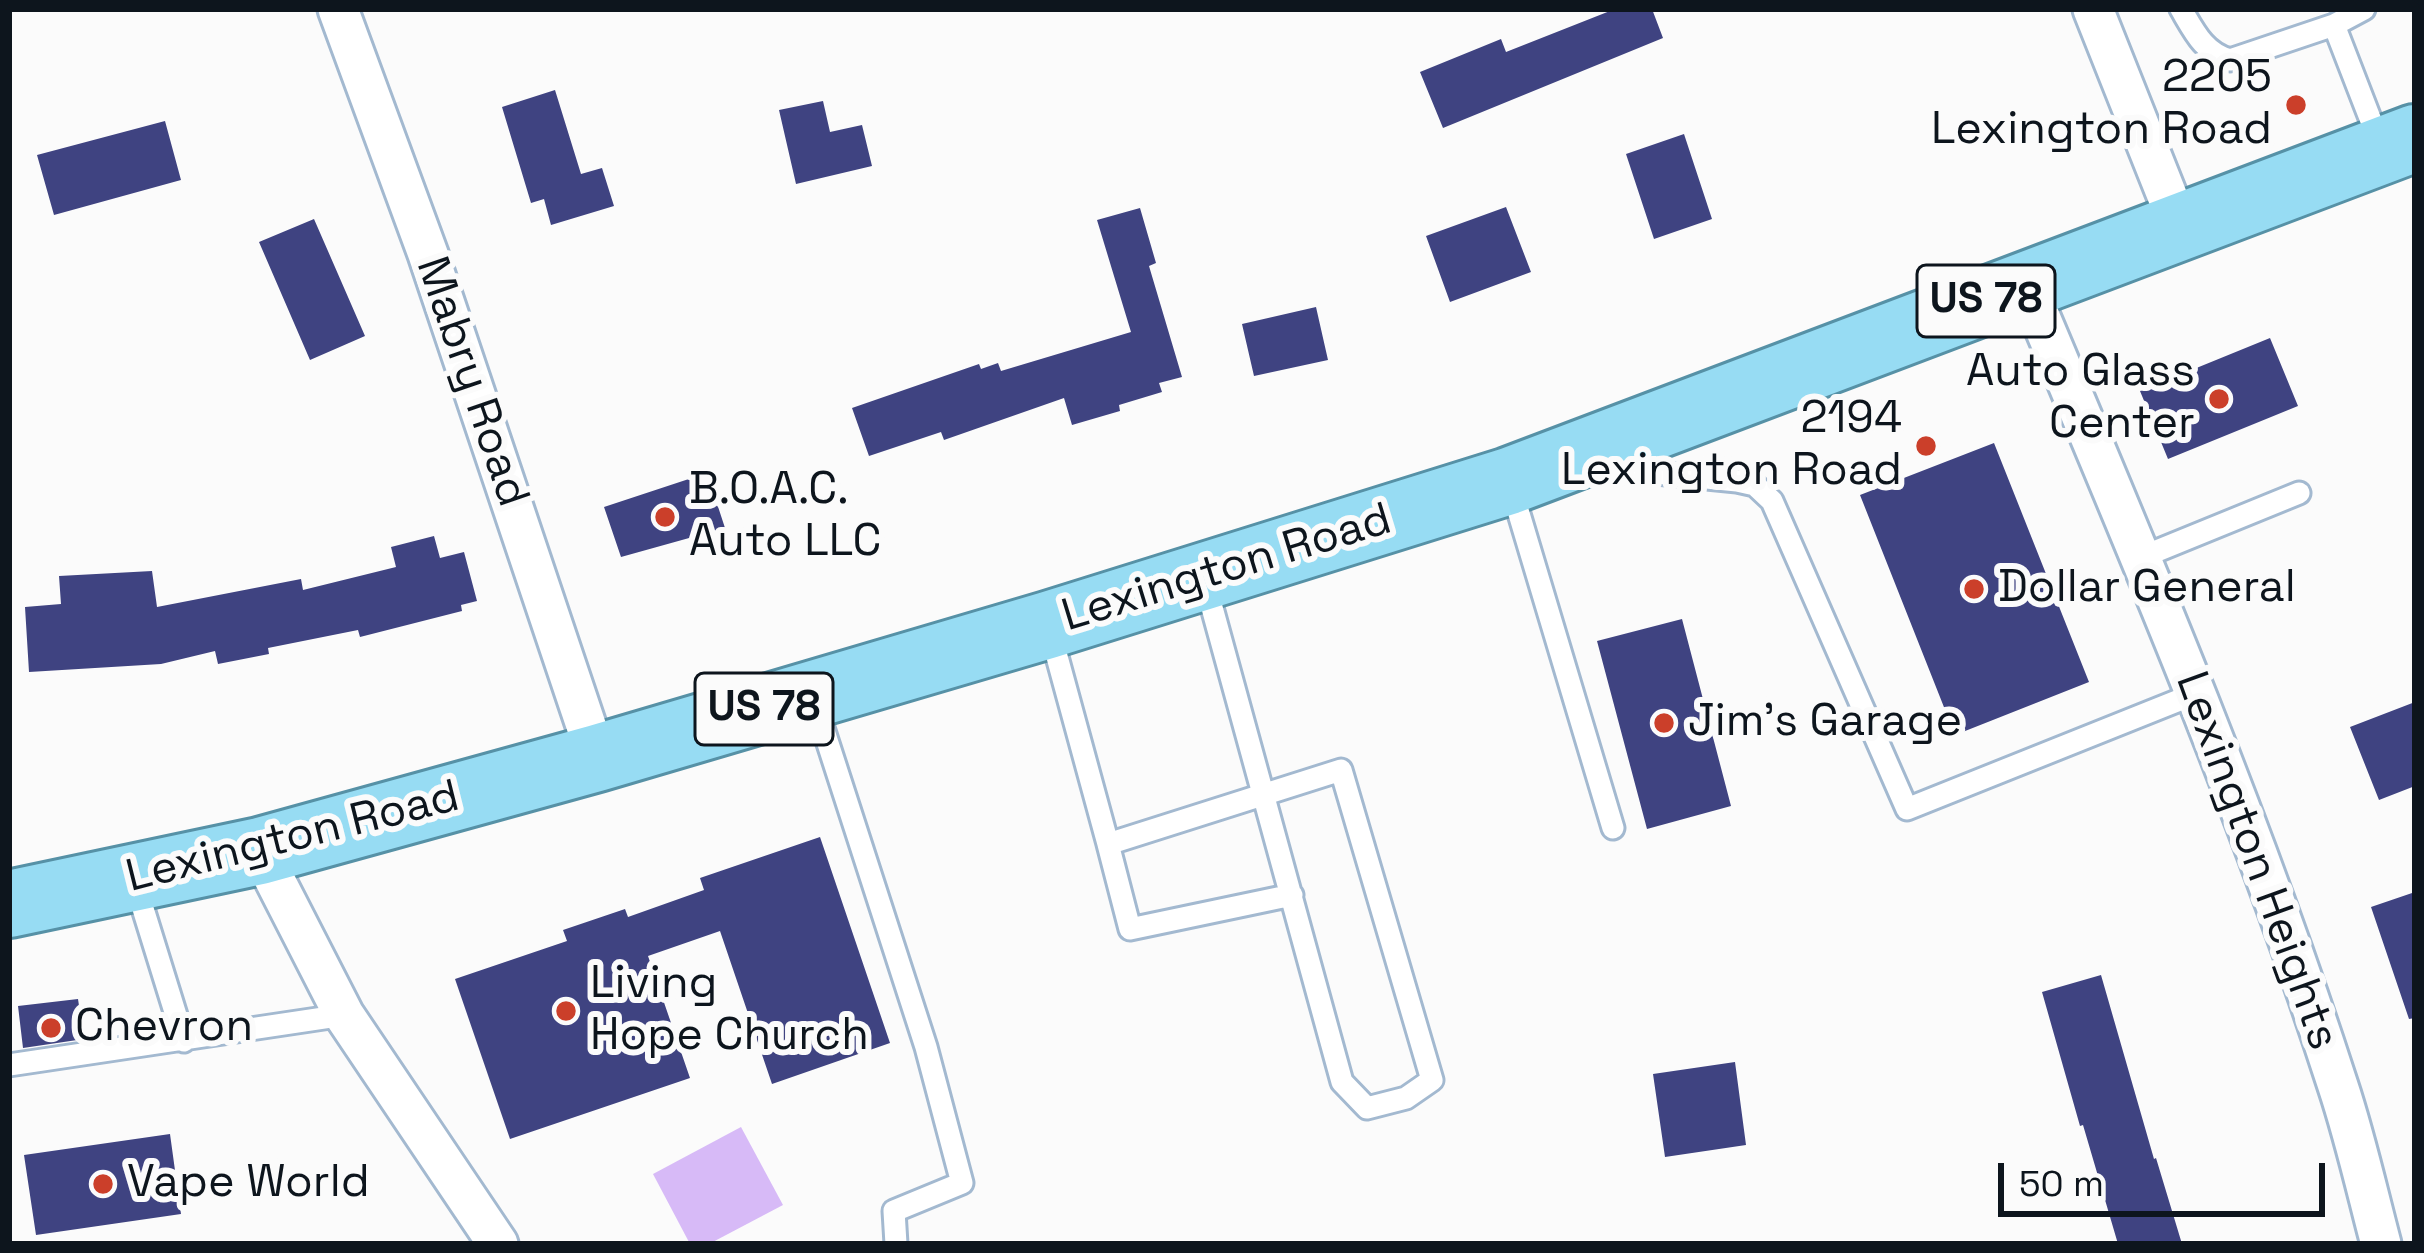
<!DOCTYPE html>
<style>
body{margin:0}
#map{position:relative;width:2424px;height:1253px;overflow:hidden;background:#fbfbfb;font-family:"Space Grotesk",sans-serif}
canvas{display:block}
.frame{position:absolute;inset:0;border:12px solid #0d151d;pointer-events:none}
.scale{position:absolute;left:1998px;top:1163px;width:327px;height:54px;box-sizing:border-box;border:6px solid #0d151d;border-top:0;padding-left:15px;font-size:36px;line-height:42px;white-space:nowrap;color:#0d151d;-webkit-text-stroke:9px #fbfbfb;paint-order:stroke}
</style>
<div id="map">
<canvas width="2424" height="1253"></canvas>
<div class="frame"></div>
<div class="scale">50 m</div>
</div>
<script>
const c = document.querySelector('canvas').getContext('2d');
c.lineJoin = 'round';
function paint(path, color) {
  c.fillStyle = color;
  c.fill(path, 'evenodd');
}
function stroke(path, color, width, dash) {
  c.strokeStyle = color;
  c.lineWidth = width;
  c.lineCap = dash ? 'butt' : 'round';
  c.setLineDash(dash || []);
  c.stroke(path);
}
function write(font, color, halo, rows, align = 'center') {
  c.font = font + ' "Space Grotesk",sans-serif';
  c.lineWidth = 12;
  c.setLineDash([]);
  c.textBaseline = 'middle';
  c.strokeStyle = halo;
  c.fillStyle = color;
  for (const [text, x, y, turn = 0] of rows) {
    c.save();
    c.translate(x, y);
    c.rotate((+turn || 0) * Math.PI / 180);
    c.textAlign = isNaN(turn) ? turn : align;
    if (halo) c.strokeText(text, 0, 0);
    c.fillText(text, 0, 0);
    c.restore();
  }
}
paint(new Path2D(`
 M741 1127 783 1205 709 1244H690L653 1174Z`), '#d7baf7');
paint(new Path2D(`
 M1615 9H1652L1663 38 1443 128 1420 72 1501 39 1506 52Z
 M555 90 581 174 602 168 614 206 551 225 544 199 531 203 502 107Z
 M823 101 830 132 862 125 872 166 796 184 779 110Z
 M165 121 181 180 54 215 37 155Z
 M1684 134 1712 219 1654 239 1626 154Z
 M1506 207 1531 272 1450 302 1426 236Z
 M1140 208 1156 263 1149 266 1182 377 1159 383 1162 392 1119 405 1120 411 1072 425 1064 398 944 440 941 432 869 456 852 408 979 364 981 369 998 363 1001 371 1131 332 1097 220Z
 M314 219 365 336 310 360 259 242Z
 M1316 307 1328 360 1254 376 1242 324Z
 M2270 338 2298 406 2168 459 2140 391Z
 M1994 443 2089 682 1955 735 1860 495Z
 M707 473 725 528 621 557 604 507Z
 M434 536 440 558 464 552 477 601 461 605 462 611 360 637 358 630 268 648 269 654 218 664 215 651 161 664 29 672 25 607 61 604 59 576 152 571 157 607 301 579 303 590 396 567 391 547Z
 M1682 619 1731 806 1647 829 1597 641Z
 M2415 702V786L2379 800 2350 727Z
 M820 837 890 1043 772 1084 720 931 648 956 690 1078 510 1139 455 979 567 941 563 930 625 909 628 917 704 890 700 878Z
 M2415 892V1018L2409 1019 2371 907Z
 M2101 975 2154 1159 2156 1158 2182 1244H2118L2083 1125 2080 1126 2042 992Z
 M78 999 84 1039 23 1048 18 1006Z
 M1735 1062 1746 1145 1665 1157 1653 1074Z
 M170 1134 181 1214 36 1235 24 1155Z`), '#3f4381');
const service = new Path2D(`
 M2181 9C2194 31 2204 53 2230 60L2334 25
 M2364 9 2334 25 2380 144
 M1606 468 1737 481 1755 485 1772 501 1907 809 2197 693
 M1511 487 1613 828
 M2142 557 2299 493
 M1050 631 1108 844 1341 770 1432 1080 1406 1098 1367 1108 1342 1082 1205 582
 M814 700 926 1047 962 1183 894 1211 896 1244
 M1108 844 1130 929 1292 895
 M136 886 184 1041
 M9 1065 344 1015`);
const minor = new Path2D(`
 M338 9 428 254 597 758
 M2093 9 2180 228
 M2027 286C2138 550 2250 813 2338 1086 2355 1137 2367 1191 2381 1244
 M260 851 344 1015 498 1244`);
const trunk = new Path2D(`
 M9 904 260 851 597 758 1048 625 1509 481 2415 138`);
stroke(service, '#a3b9d0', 27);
stroke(minor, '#a3b9d0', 45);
stroke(trunk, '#5691a6', 72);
stroke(service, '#fff', 21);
stroke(minor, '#fff', 39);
stroke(trunk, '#97dcf3', 66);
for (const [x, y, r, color] of [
 [2296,105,12,"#cb3f2a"],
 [2219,399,12,"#cb3f2a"],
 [1926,446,12,"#cb3f2a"],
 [665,517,12,"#cb3f2a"],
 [1974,589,12,"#cb3f2a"],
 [1664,723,12,"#cb3f2a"],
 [566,1011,12,"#cb3f2a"],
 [51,1028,12,"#cb3f2a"],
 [103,1184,12,"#cb3f2a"]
]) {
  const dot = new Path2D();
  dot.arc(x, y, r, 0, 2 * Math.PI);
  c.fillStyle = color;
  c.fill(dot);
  stroke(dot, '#fbfbfb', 4.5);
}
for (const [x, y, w] of [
 [1986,301,138],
 [764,709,138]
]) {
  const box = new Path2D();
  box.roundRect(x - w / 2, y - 36, w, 72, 9);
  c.fillStyle = '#fbfbfb';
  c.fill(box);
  stroke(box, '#0d151d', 3);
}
write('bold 42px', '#0d151d', null, [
 ["US 78",1986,301],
 ["US 78",764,709]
]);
write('45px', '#0d151d', '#fbfbfb', [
 ["2205",2272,79,"right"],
 ["Lexington Road",2272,131,"right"],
 ["Auto Glass",2195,373,"right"],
 ["Center",2195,425,"right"],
 ["2194",1902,420,"right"],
 ["Lexington Road",1902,472,"right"],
 ["B.O.A.C.",689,491],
 ["Auto LLC",689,543],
 ["Dollar General",1998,589],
 ["Jim's Garage",1688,723],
 ["Living",590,985],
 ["Hope Church",590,1037],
 ["Chevron",75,1028],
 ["Vape World",127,1184]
], 'left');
write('45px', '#0d151d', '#fbfbfb', [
 ["Mabry Road",471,382,71],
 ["Lexington Road",1227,569,-17],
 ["Lexington Road",293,838,-14],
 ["Lexington Heights",2256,861,70]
]);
</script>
